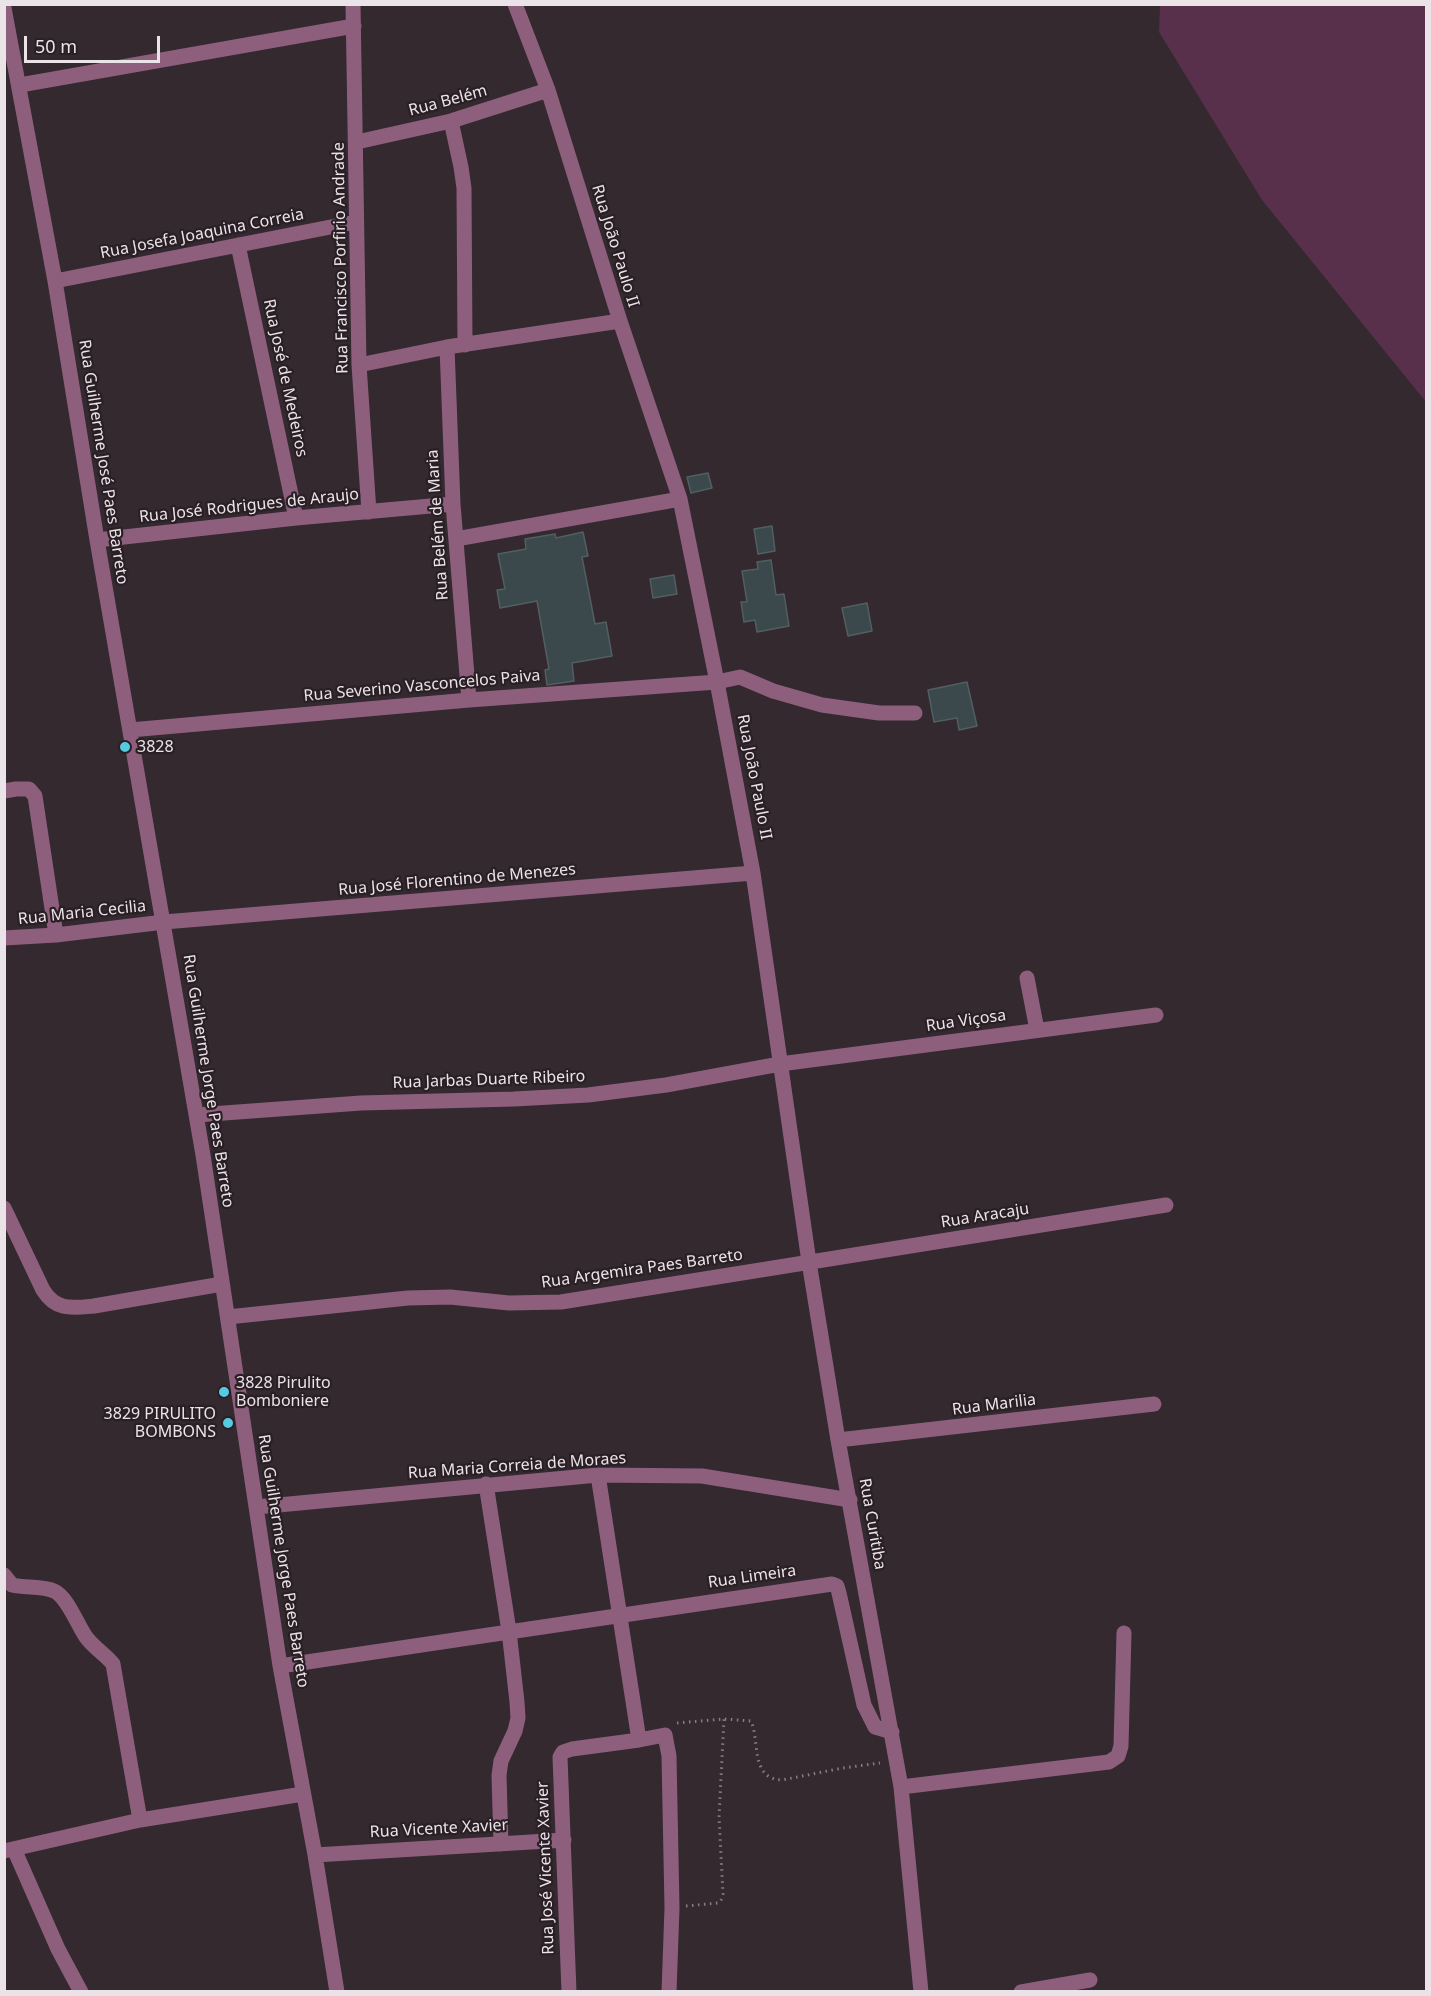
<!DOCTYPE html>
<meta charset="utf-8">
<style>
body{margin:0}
#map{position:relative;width:1431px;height:1996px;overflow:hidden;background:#33292f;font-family:"Noto Sans",sans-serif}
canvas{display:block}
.frame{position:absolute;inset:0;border:6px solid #eae3e7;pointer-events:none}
.scale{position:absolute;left:24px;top:36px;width:136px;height:27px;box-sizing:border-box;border:3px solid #eae3e7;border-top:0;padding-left:8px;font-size:18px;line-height:21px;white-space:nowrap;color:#eae3e7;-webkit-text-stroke:4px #291f25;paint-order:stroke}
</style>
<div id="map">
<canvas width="1431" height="1996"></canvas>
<div class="frame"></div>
<div class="scale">50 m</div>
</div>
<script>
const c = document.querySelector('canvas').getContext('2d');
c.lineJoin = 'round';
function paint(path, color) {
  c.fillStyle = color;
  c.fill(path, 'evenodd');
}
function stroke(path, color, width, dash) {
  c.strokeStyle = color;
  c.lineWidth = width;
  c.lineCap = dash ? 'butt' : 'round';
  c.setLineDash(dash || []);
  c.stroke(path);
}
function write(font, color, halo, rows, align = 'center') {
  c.font = font + ' "Noto Sans",sans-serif';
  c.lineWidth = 4.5;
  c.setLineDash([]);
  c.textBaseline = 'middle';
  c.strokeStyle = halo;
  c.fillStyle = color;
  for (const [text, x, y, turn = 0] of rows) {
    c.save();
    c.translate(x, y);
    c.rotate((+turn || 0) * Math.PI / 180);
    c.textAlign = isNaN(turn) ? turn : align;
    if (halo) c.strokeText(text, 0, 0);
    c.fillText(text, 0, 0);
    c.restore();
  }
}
paint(new Path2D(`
 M1160 5H1426V402L1262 200 1159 32Z`), '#59304b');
const building = new Path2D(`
 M708 473 712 488 691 493 687 477Z
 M772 526 775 551 758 554 754 529Z
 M583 532 588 556 582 557 595 624 606 622 612 656 572 663 574 681 547 685 545 670 549 669 537 601 500 608 497 590 505 589 498 554 526 549 525 539 555 534 556 538Z
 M771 560 776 595 784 594 789 626 757 632 755 620 744 622 741 602H747L742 571 758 569 757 562Z
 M674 575 677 594 653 598 650 579Z
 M867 603 872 631 848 636 842 608Z
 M967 682 977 726 959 730 957 718 934 722 928 690Z`);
paint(building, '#3c494c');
stroke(building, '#515f62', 1.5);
stroke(new Path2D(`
 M677 1723 724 1719 751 1721C760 1741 750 1779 782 1780L843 1768 880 1763
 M686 1906 718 1903 721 1900 723 1894 719 1817 724 1719`), '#887f84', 3, [1.5, 4.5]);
stroke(new Path2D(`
 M353 4 359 365 369 512
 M515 4 548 90 620 321 680 499 717 682 753 873 809 1262 838 1440 901 1787 921 1992
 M4 8 55 281 97 540 203 1155 280 1666 315 1855 337 1992
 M20 85 354 26
 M451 121 461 167 464 188 465 345
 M357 142 451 121 548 90
 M238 245 296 518
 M55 281 356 222
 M447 347 453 504 469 700
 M359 365 447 347 620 321
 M456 539 680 499
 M97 540 296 518 453 504
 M130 730 469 700 717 682 740 677 773 691 822 705 879 713H915
 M4 791 16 789H29L35 796 56 935
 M4 938 56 935 164 922 753 873
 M1027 978 1037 1030
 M197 1115 361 1103 514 1099 588 1095 666 1085 780 1064 1156 1015
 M4 1208 43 1290C56 1311 72 1308 94 1306L222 1284
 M228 1317 408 1298 450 1297 509 1303 561 1302 1166 1205
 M838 1440 1154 1404
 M598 1475 639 1740 665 1735 669 1756 672 1908 669 1992
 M486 1484 509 1631 517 1702 518 1718 515 1731 501 1761 499 1775 501 1844
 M257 1507 598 1475 702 1476 850 1500
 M4 1575 12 1585C25 1588 44 1586 54 1591 67 1596 78 1626 86 1637 94 1648 105 1654 113 1664L140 1820
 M280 1666 832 1584 837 1586 839 1593 864 1705 875 1727 892 1732
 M901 1787 1109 1762 1118 1756 1121 1746 1124 1633
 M14 1849 58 1949 81 1992
 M4 1851 140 1820 303 1794
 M315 1855 564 1840
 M569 1992 560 1757 563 1752 572 1749 639 1740
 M1021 1992 1090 1980`), '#8e5f7d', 15);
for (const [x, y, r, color] of [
 [125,747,6,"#55cae0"],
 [224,1392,6,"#55cae0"],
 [228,1423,6,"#55cae0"]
]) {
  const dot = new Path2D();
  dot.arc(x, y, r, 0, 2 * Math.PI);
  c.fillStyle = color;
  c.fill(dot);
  stroke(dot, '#291f25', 2);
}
write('16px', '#eae3e7', '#291f25', [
 ["Rua Belém",448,101,-15],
 ["Rua Josefa Joaquina Correia",202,234,-11],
 ["Rua João Paulo II",615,246,73],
 ["Rua Francisco Porfirio Andrade",341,258,-91],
 ["Rua José de Medeiros",285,378,78],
 ["Rua Guilherme José Paes Barreto",103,462,81],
 ["Rua José Rodrigues de Araujo",249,506,-6],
 ["Rua Belém de Maria",438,525,-94],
 ["Rua Severino Vasconcelos Paiva",422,686,-5],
 ["Rua João Paulo II",754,777,79],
 ["Rua José Florentino de Menezes",457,880,-5],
 ["Rua Maria Cecilia",82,913,-6],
 ["Rua Viçosa",966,1021,-8],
 ["Rua Jarbas Duarte Ribeiro",489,1080,-2],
 ["Rua Guilherme Jorge Paes Barreto",208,1081,81],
 ["Rua Aracaju",985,1216,-9],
 ["Rua Argemira Paes Barreto",642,1269,-8],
 ["Rua Marilia",994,1405,-7],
 ["Rua Maria Correia de Moraes",517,1466,-4],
 ["Rua Curitiba",872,1524,80],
 ["Rua Guilherme Jorge Paes Barreto",283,1561,81],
 ["Rua Limeira",752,1577,-8],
 ["Rua Vicente Xavier",439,1829,-3],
 ["Rua José Vicente Xavier",546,1868,-92]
]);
write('16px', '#eae3e7', '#291f25', [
 ["3828",137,747],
 ["3828 Pirulito",236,1383],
 ["Bomboniere",236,1401],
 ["3829 PIRULITO",216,1414,"right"],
 ["BOMBONS",216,1432,"right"]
], 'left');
</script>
